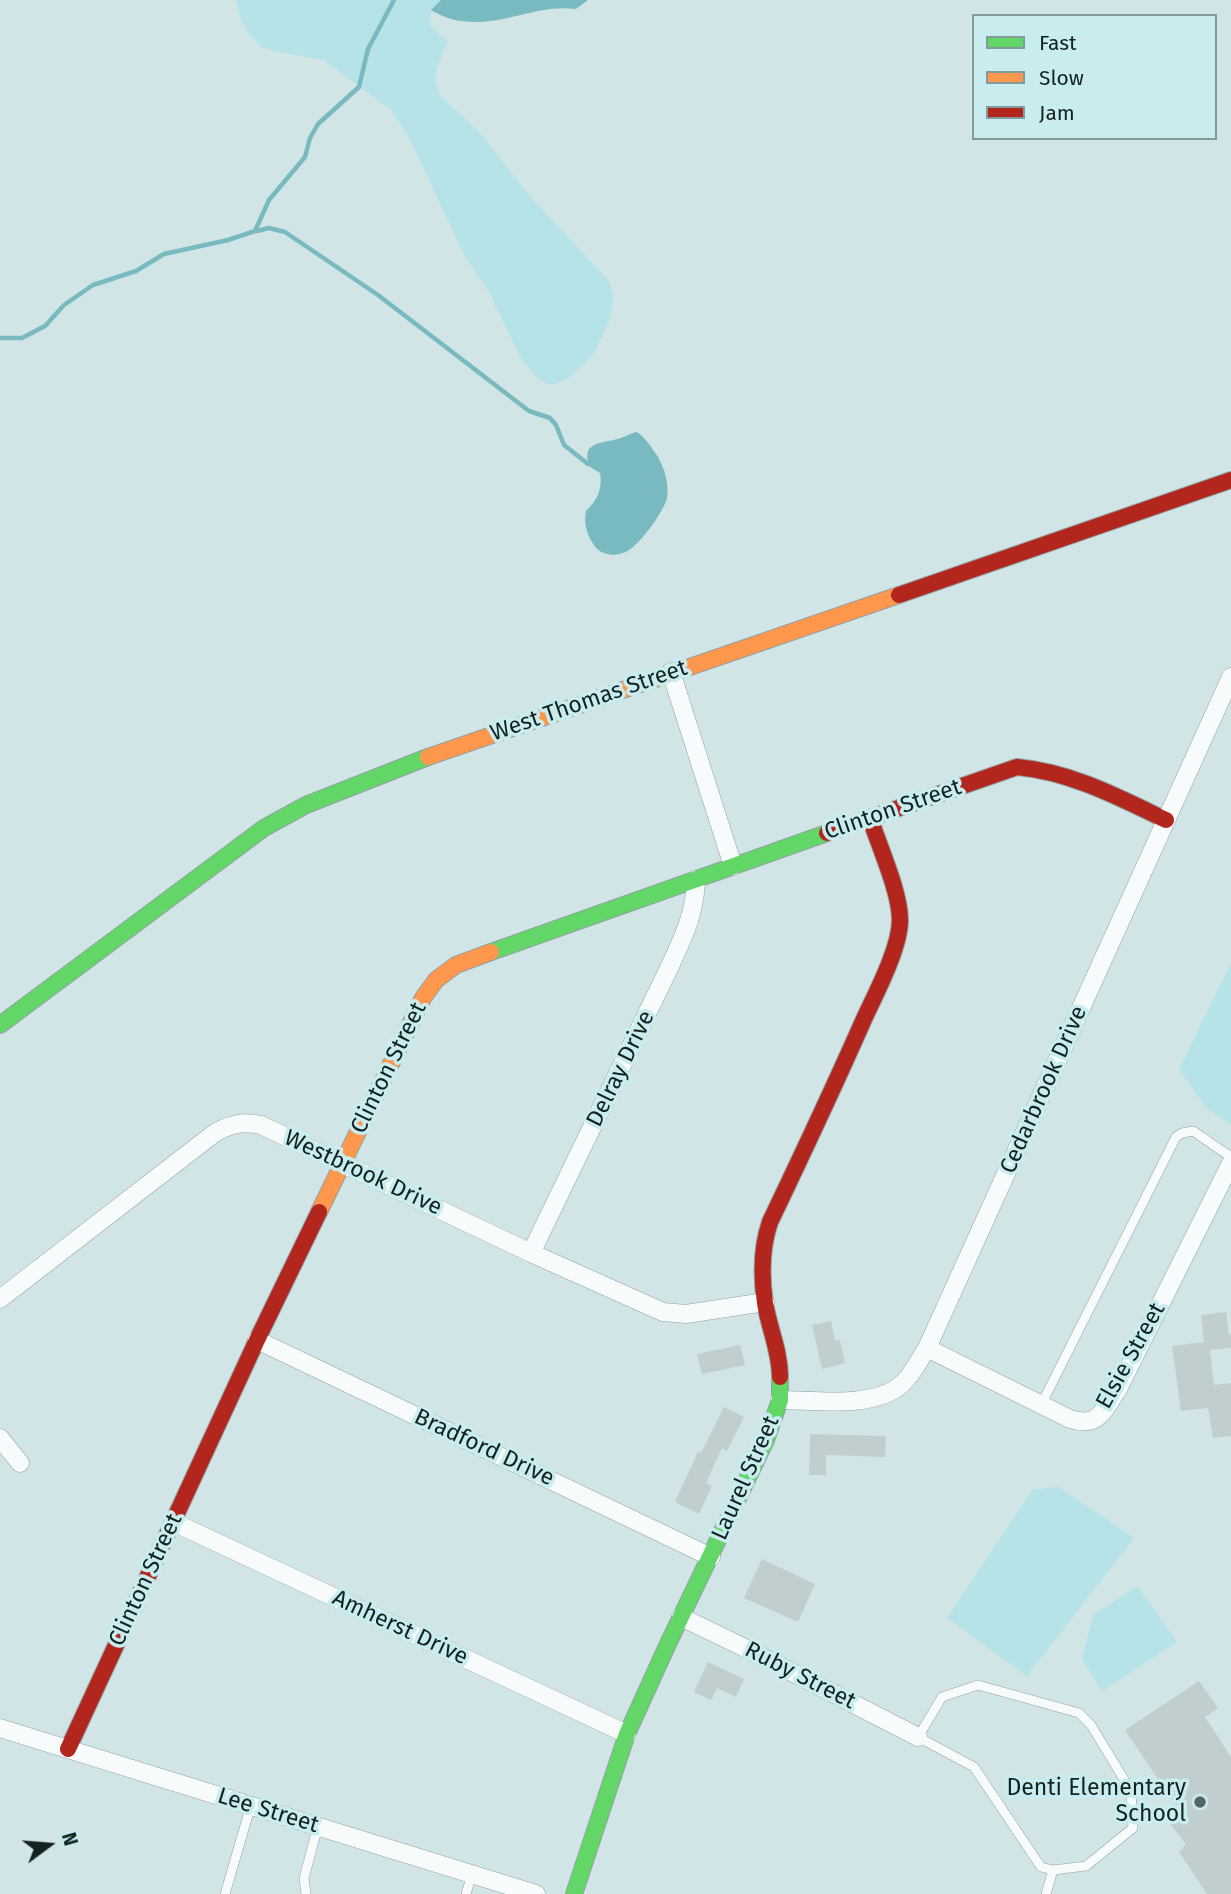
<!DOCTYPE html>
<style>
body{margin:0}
#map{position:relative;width:1231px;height:1894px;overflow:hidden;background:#d1e5e7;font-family:"Fira Sans",sans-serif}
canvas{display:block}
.legend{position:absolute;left:972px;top:14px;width:245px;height:126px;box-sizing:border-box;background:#c9ecef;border:2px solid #819b9d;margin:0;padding:9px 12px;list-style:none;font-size:21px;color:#142122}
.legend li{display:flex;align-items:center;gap:14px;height:35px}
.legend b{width:35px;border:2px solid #819b9d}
.north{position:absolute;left:14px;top:1810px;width:70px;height:70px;-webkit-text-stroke:5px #c9ecef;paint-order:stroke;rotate:74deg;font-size:19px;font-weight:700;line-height:28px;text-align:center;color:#142122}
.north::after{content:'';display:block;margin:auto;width:24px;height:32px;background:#142122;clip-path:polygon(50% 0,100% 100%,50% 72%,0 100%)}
</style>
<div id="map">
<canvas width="1231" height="1894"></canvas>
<ul class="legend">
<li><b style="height:9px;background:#63d668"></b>Fast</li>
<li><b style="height:9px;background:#ff974d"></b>Slow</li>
<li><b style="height:9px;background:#b3261e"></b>Jam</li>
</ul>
<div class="north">N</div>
</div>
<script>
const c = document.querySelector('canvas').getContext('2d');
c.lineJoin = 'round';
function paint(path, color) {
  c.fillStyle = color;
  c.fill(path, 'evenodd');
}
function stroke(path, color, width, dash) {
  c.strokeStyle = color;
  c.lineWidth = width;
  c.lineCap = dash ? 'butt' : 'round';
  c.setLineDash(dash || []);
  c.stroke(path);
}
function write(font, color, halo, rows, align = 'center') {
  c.font = font + ' "Fira Sans",sans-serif';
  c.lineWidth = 7;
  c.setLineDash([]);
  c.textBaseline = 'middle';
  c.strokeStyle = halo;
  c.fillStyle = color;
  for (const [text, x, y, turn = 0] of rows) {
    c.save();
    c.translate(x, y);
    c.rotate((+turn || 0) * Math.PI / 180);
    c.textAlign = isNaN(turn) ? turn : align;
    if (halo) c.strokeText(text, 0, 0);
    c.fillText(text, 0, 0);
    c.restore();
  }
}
paint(new Path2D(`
 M236 0H441L431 10 430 25 448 41C440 59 430 76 440 95L481 134 529 195 609 281 613 295 610 320 593 355 569 378 554 384H546L539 379 521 359 489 292 464 255 410 139 391 110 324 60 276 52 261 47 249 34 241 20Z
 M1231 963V1124L1207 1109 1179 1069Z
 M1059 1487 1134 1538 1027 1676 947 1618 1032 1490Z
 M1138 1586 1177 1642 1102 1691 1082 1660 1093 1615Z`), '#b6e3e7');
paint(new Path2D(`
 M441 0H588L576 9C533 3 497 31 451 19 444 17 437 13 431 10Z
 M637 432C646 438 652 448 658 457 665 470 669 483 667 498 664 511 644 538 633 547 621 558 600 558 592 542 586 532 584 523 586 511 597 501 603 488 600 473L590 467C579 440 604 444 621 438 627 436 631 433 637 432Z`), '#78babf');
stroke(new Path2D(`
 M257 231 269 228 285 232 378 295 529 411 550 418 556 425 564 445 588 464
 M0 338H22L45 326 64 305 93 285 136 271 164 254 228 240 255 231 269 200 305 157 310 138 318 124 359 87 368 49 394 0`), '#78babf', 4.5);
paint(new Path2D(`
 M1226 1312 1229 1335 1231 1334V1348L1210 1350 1214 1385 1231 1383V1436L1213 1438 1208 1408 1181 1411 1172 1346 1204 1342 1201 1315Z
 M831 1321 835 1341 840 1340 845 1363 822 1369 812 1325Z
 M740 1345 745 1365 702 1374 697 1354Z
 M724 1407 744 1417 727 1451 722 1448 706 1483 712 1486 699 1514 675 1502 698 1452 701 1453Z
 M810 1434 886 1436 885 1457 826 1455V1475H809Z
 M762 1559 815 1584 798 1622 744 1598Z
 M708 1662 744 1679 736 1697 717 1688 711 1700 694 1692Z
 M1199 1681 1218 1708 1205 1717 1231 1757V1894H1207L1179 1852 1186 1844 1170 1824 1182 1815 1125 1730Z`), '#c0ced0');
const lane = new Path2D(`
 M1041 1405 1176 1137 1182 1133 1193 1131 1231 1157
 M978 1685 1079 1713 1091 1725 1131 1791 1133 1828 1086 1866 1053 1870 1041 1867 974 1767 918 1737 942 1697Z
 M225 1894 251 1805
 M306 1894 304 1878 318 1826
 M466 1894 472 1874
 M1046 1894 1053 1870`);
const street = new Path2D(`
 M671 672 733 866
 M531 1253 671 964C684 935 695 913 696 880
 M0 1299 216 1132C232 1124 243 1121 261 1125L531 1253 663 1312 686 1314 765 1302
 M257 1340 711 1557
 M927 1348 1070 1419C1099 1428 1103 1411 1118 1389L1231 1163
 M780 1400C816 1400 874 1409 902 1384 913 1374 919 1360 927 1348L1231 677
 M0 1438 20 1463
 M173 1522 627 1734
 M681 1617 745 1648 918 1737
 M0 1728 536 1894`);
const fast = new Path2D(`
 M491 952 827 833
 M0 1025 264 828 306 805 428 757
 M574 1894 627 1734 667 1646 766 1440 780 1400V1377`);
const slow = new Path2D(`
 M428 757 899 595
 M319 1212 423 998 436 980 456 965 491 952`);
const jam = new Path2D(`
 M899 595 1231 480
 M827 833 1017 767C1071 772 1118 797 1166 820
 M780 1377C780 1351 769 1328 765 1303 761 1275 761 1248 770 1222 802 1155 834 1087 864 1019 876 993 900 948 900 920 900 892 879 846 870 818
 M68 1749 257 1340 319 1212`);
stroke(lane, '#92a2a3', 10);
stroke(street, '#92a2a3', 19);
stroke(fast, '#92a2a3', 18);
stroke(slow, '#92a2a3', 18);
stroke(jam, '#92a2a3', 18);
stroke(lane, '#f8fbfb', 9);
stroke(street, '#f8fbfb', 18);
stroke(fast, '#63d668', 16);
stroke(slow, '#ff974d', 16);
stroke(jam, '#b3261e', 16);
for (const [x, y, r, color] of [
 [1200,1802,7,"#566667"]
]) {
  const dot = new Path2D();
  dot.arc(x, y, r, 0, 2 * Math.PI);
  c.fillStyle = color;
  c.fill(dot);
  stroke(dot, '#c9ecef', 2.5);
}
write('23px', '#142122', '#c9ecef', [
 ["West Thomas Street",589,701,-19],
 ["Clinton Street",893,810,-19],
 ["Clinton Street",389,1068,-64],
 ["Delray Drive",621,1069,-64],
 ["Cedarbrook Drive",1044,1090,-66],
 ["Westbrook Drive",363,1173,25],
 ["Elsie Street",1131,1356,-61],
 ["Bradford Drive",484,1448,25],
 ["Laurel Street",746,1478,-66],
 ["Clinton Street",146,1580,-65],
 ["Amherst Drive",400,1628,25],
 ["Ruby Street",800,1676,27],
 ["Lee Street",268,1811,17]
]);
write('23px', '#142122', '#c9ecef', [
 ["Denti Elementary",1186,1789],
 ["School",1186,1815]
], 'right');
</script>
